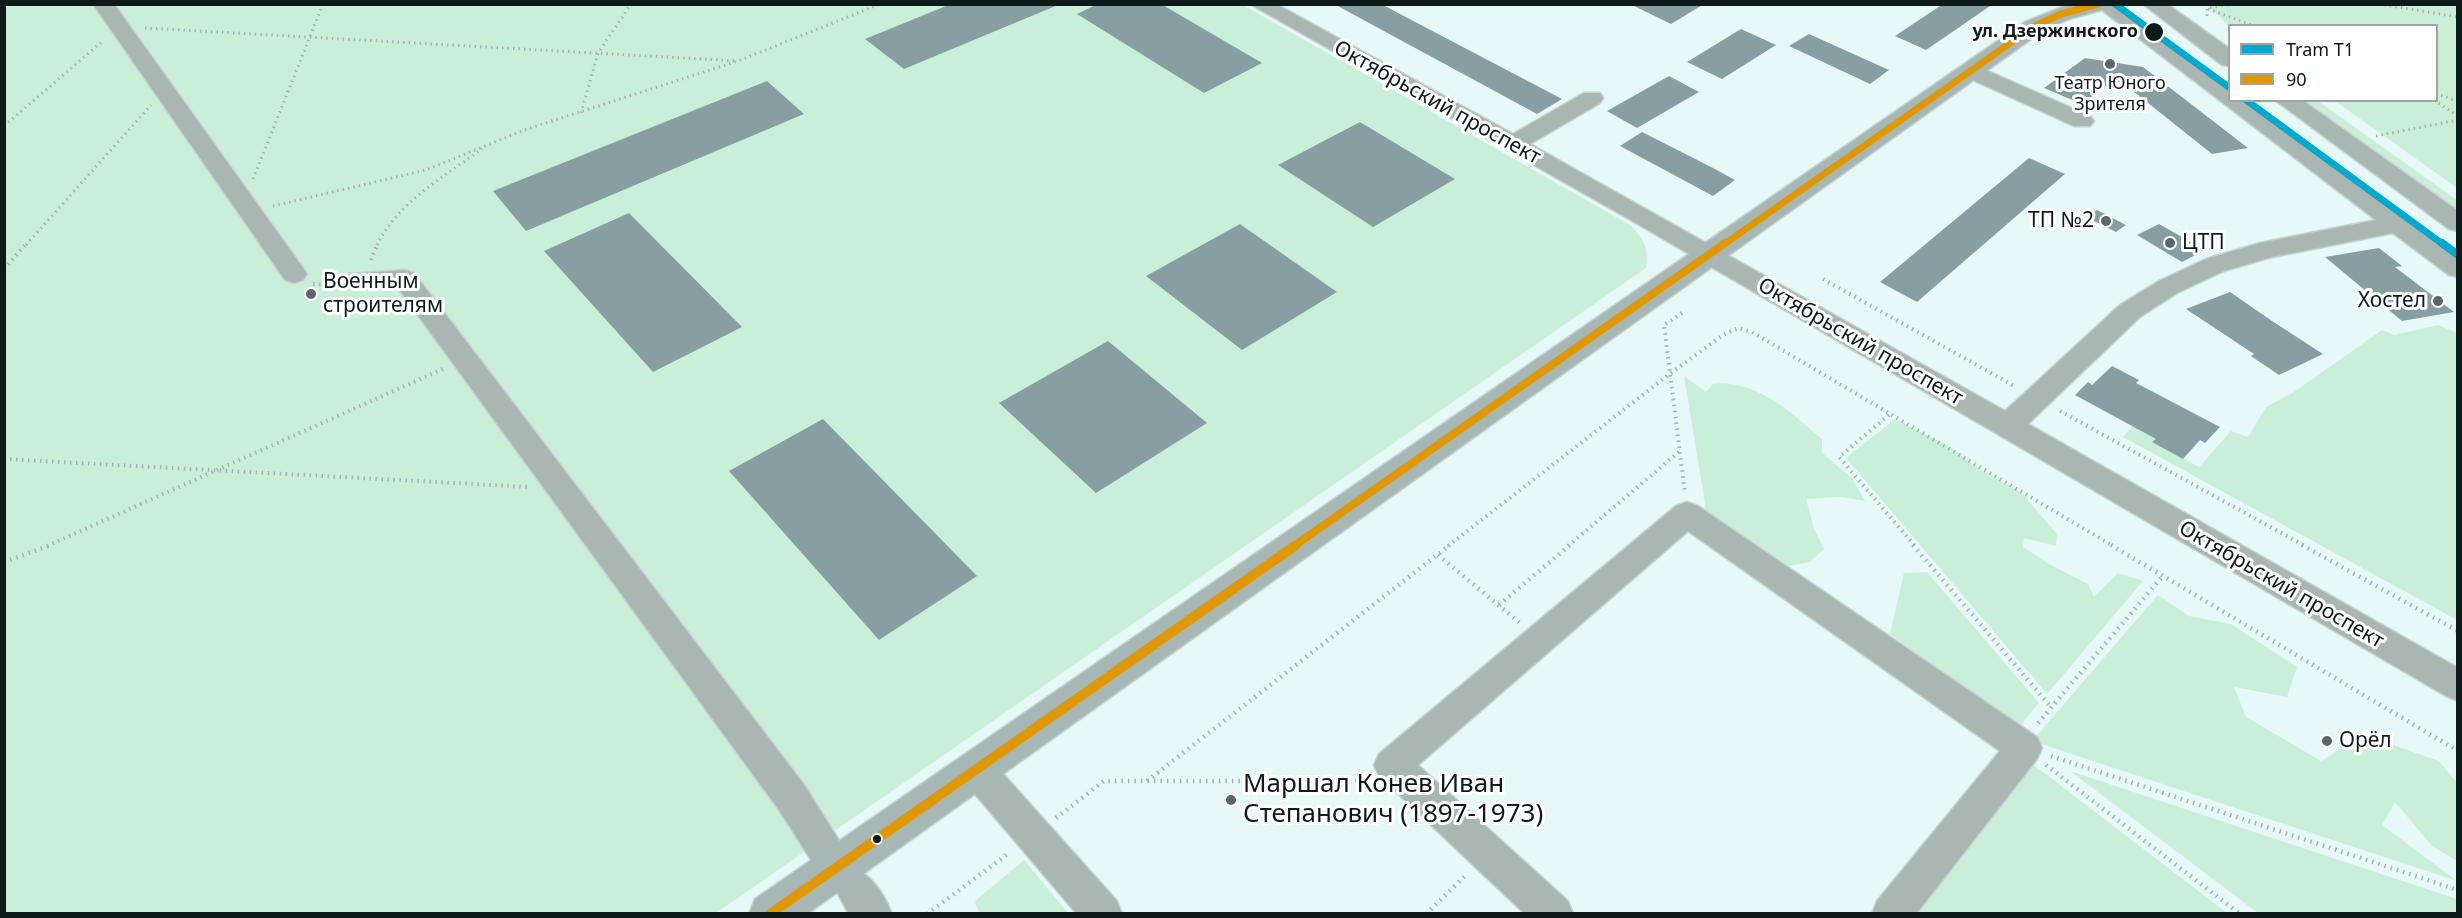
<!DOCTYPE html>
<meta charset="utf-8">
<style>
body{margin:0}
#map{position:relative;width:2462px;height:918px;overflow:hidden;background:#e7f8f8;font-family:"Noto Sans",sans-serif}
canvas{display:block}
.frame{position:absolute;inset:0;border:6px solid #0e1919;pointer-events:none}
.legend{position:absolute;left:2228px;top:24px;width:210px;height:78px;box-sizing:border-box;background:#fff;border:2px solid #9fa3a3;margin:0;padding:8px 10px;list-style:none;font-size:18px;color:#0e1919}
.legend li{display:flex;align-items:center;gap:12px;height:30px}
.legend b{width:30px;border:2px solid #9fa3a3}
</style>
<div id="map">
<canvas width="2462" height="918"></canvas>
<div class="frame"></div>
<ul class="legend">
<li><b style="height:8px;background:#00a9ce"></b>Tram T1</li>
<li><b style="height:8px;background:#e09802"></b>90</li>
</ul>
</div>
<script>
const c = document.querySelector('canvas').getContext('2d');
c.lineJoin = 'round';
function paint(path, color) {
  c.fillStyle = color;
  c.fill(path, 'evenodd');
}
function stroke(path, color, width, dash) {
  c.strokeStyle = color;
  c.lineWidth = width;
  c.lineCap = dash ? 'butt' : 'round';
  c.setLineDash(dash || []);
  c.stroke(path);
}
function write(font, color, halo, rows, align = 'center') {
  c.font = font + ' "Noto Sans",sans-serif';
  c.lineWidth = 6;
  c.setLineDash([]);
  c.textBaseline = 'middle';
  c.strokeStyle = halo;
  c.fillStyle = color;
  for (const [text, x, y, turn = 0] of rows) {
    c.save();
    c.translate(x, y);
    c.rotate((+turn || 0) * Math.PI / 180);
    c.textAlign = isNaN(turn) ? turn : align;
    if (halo) c.strokeText(text, 0, 0);
    c.fillText(text, 0, 0);
    c.restore();
  }
}
paint(new Path2D(`
 M5 5H1243L1630 225C1644 238 1649 249 1646 268L716 913 5 914Z
 M2207 5H2457V188L2335 101 2436 100V26H2229Z
 M2297 101H2318L2457 200V215Z
 M2438 325 2457 333V620L2123 437 2133 426 2156 439 2153 442 2199 467 2231 431 2248 437 2266 407 2294 392 2382 330 2394 335Z
 M1684 376 1706 392 1713 384C1757 379 1791 413 1822 439V453L1852 478 1865 501 1841 497 1806 499 1814 529 1824 549 1810 562 1789 566 1706 510Z
 M1895 419 1947 445 1984 472 2022 493 2057 534 2056 546 2024 538 2023 547 2049 564 2088 584 2094 597 2118 573 2143 581 2047 694 1846 458Z
 M1927 572 2039 703 2019 727 1890 634 1904 573Z
 M2158 595 2189 616 2231 624 2297 667 2287 697 2234 687 2246 717 2321 761 2364 735 2439 761 2457 783V861L2432 846 2395 802 2382 825 2457 881 2032 741Z
 M2030 762 2227 913 1908 914Z
 M2070 771 2457 899V913H2258Z
 M1024 860 1068 913H979L975 901Z`), '#caefd9');
paint(new Path2D(`
 M951 4H1058V5L904 69 865 39Z
 M1098 4H1161L1262 63 1204 93 1077 14Z
 M1334 4H1381L1562 99 1537 114Z
 M1630 4H1704L1671 24Z
 M1943 4H1993L1926 50 1895 36Z
 M1741 29 1776 45 1722 79 1687 62Z
 M1809 34 1889 70 1870 84 1789 46Z
 M2085 58 2143 67 2248 148 2212 154 2123 83 2114 80 2082 104 2044 88Z
 M1669 76 1699 92 1637 128 1607 111Z
 M767 81 804 114 526 231 493 191Z
 M1360 122 1455 179 1373 227 1278 165Z
 M1642 132 1713 168 1735 180 1713 196 1620 146Z
 M2029 158 2065 174 1917 302 1880 282Z
 M2097 210 2126 225 2116 232 2086 217Z
 M629 213 742 327 653 372 544 251Z
 M1240 224 1337 292 1242 350 1146 276Z
 M2159 224 2205 250 2182 262 2137 235Z
 M2379 248 2402 266 2395 267 2454 312 2402 321 2325 257Z
 M2230 292 2272 321 2323 354 2279 375 2251 356 2254 354 2186 309Z
 M1108 341 1207 423 1096 493 999 403Z
 M2112 366 2139 380 2136 383 2220 427 2205 443 2200 440 2183 459 2152 442 2156 439 2075 395 2088 382 2092 385Z
 M823 419 977 576 879 640 729 471Z`), '#879fa2');
const minor = new Path2D(`
 M93 4H114L303 268 307 274 303 280 294 283 285 280Z
 M1250 4H1276L1513 134 1584 93H1600L1603 98 1600 103 1530 144 2005 411 2120 305 2159 281 2206 259 2260 243 2376 220 2094 4H2118L2230 88V100H2247L2458 256V277L2449 275 2393 233 2272 257 2224 271 2177 293 2140 317 2028 424 2458 668V701L2446 696 1636 223Z
 M2143 4H2167L2230 49V66L2222 65Z
 M1972 64 2090 116 2094 121 2090 126H2074L1964 76 1961 71 1964 66Z
 M2275 100H2302L2458 211V231L2449 229Z
 M405 270 414 273 805 786 843 847 837 860 824 865 811 860 779 810 398 288 358 289 349 286 345 280 349 274Z
 M1687 502 1698 506 2037 737 2042 748 2037 759 1916 914H1872L1877 901 2000 751 1688 531 1418 765 1568 901 1573 914H1525L1379 776 1374 765 1379 754 1676 506Z
 M976 753 989 758 1117 901 1122 914H1077L963 780 958 769 963 758Z
 M852 867C872 875 884 894 892 914H849L833 885 838 872Z`);
const major = new Path2D(`
 M2070 4H2109L2106 9 2069 19 2041 32 807 914H749L755 899 2025 22Z`);
stroke(minor, '#c6d3d3', 3);
stroke(major, '#c6d3d3', 3);
stroke(new Path2D(`
 M2379 4 2458 17
 M2208 9 2254 26
 M2207 16V8L2233 4
 M145 28 738 61
 M2436 93 2458 102
 M2434 100 2458 116
 M581 113 598 53 631 4
 M4 126 104 40
 M2376 136 2458 120
 M253 179 323 4
 M273 206 426 170 527 129 738 61 880 4
 M26 245 151 105
 M377 245C398 202 445 176 482 149`), '#a6b2b0', 3, [1.5, 4]);
stroke(new Path2D(`
 M371 260 378 243
 M4 269 27 243
 M1823 279 2016 387
 M313 284 336 285
 M1682 313 1664 325 1685 493
 M2060 411 2305 546
 M1889 415 1839 457 1915 546
 M4 459 529 487
 M47 546 445 368
 M1448 546 1671 373 1723 335 1738 328 1752 332 2113 546
 M1568 546 1680 451`), '#a6b2b0', 4, [1.5, 4.5]);
stroke(new Path2D(`
 M1913 545 2051 707
 M2111 545 2458 751
 M2302 545 2458 631
 M1438 555 1520 623
 M4 562 51 545
 M1499 605 1570 545
 M2038 723 2161 578
 M2051 756 2458 890
 M2046 765 2240 914
 M1147 781 1450 545
 M1056 818 1104 781H1369
 M927 914 1009 853
 M1426 914 1466 875`), '#a6b2b0', 4.5, [1.5, 5]);
paint(minor, '#a9b6b2');
paint(major, '#a7b7b5');
stroke(new Path2D(`
 M1723 245 2033 27 2061 14 2098 4`), '#e09802', 7);
stroke(new Path2D(`
 M1294 546 1725 243`), '#e09802', 8);
stroke(new Path2D(`
 M770 914 1296 545`), '#e09802', 10);
stroke(new Path2D(`
 M2115 4 2230 88
 M2246 100 2444 245`), '#00a9ce', 7);
stroke(new Path2D(`
 M2442 243 2458 255`), '#00a9ce', 8);
for (const [x, y, r, color] of [
 [2154,32,10,"#0e1919"],
 [2110,64,6,"#5a6767"],
 [2106,221,6,"#5a6767"],
 [2170,243,6,"#5a6767"],
 [311,294,6,"#5a6767"],
 [2438,301,6,"#5a6767"],
 [2327,741,6,"#5a6767"],
 [1231,800,6,"#5a6767"],
 [877,839,5,"#0e1919"]
]) {
  const dot = new Path2D();
  dot.arc(x, y, r, 0, 2 * Math.PI);
  c.fillStyle = color;
  c.fill(dot);
  stroke(dot, '#fff', 2);
}
write('bold 18px', '#0e1919', '#fff', [
 ["ул. Дзержинского",2138,32]
], 'right');
write('18px', '#0e1919', '#fff', [
 ["Театр Юного",2110,84],
 ["Зрителя",2110,105]
]);
write('21px', '#0e1919', '#fff', [
 ["Октябрьский проспект",1437,103,29],
 ["Октябрьский проспект",1860,342,30],
 ["Октябрьский проспект",2281,585,30]
]);
write('21px', '#0e1919', '#fff', [
 ["ТП №2",2094,221,"right"],
 ["ЦТП",2182,243],
 ["Военным",323,282],
 ["строителям",323,306],
 ["Хостел",2426,301,"right"],
 ["Орёл",2339,741]
], 'left');
write('26px', '#0e1919', '#fff', [
 ["Маршал Конев Иван",1243,785],
 ["Степанович (1897-1973)",1243,815]
], 'left');
</script>
